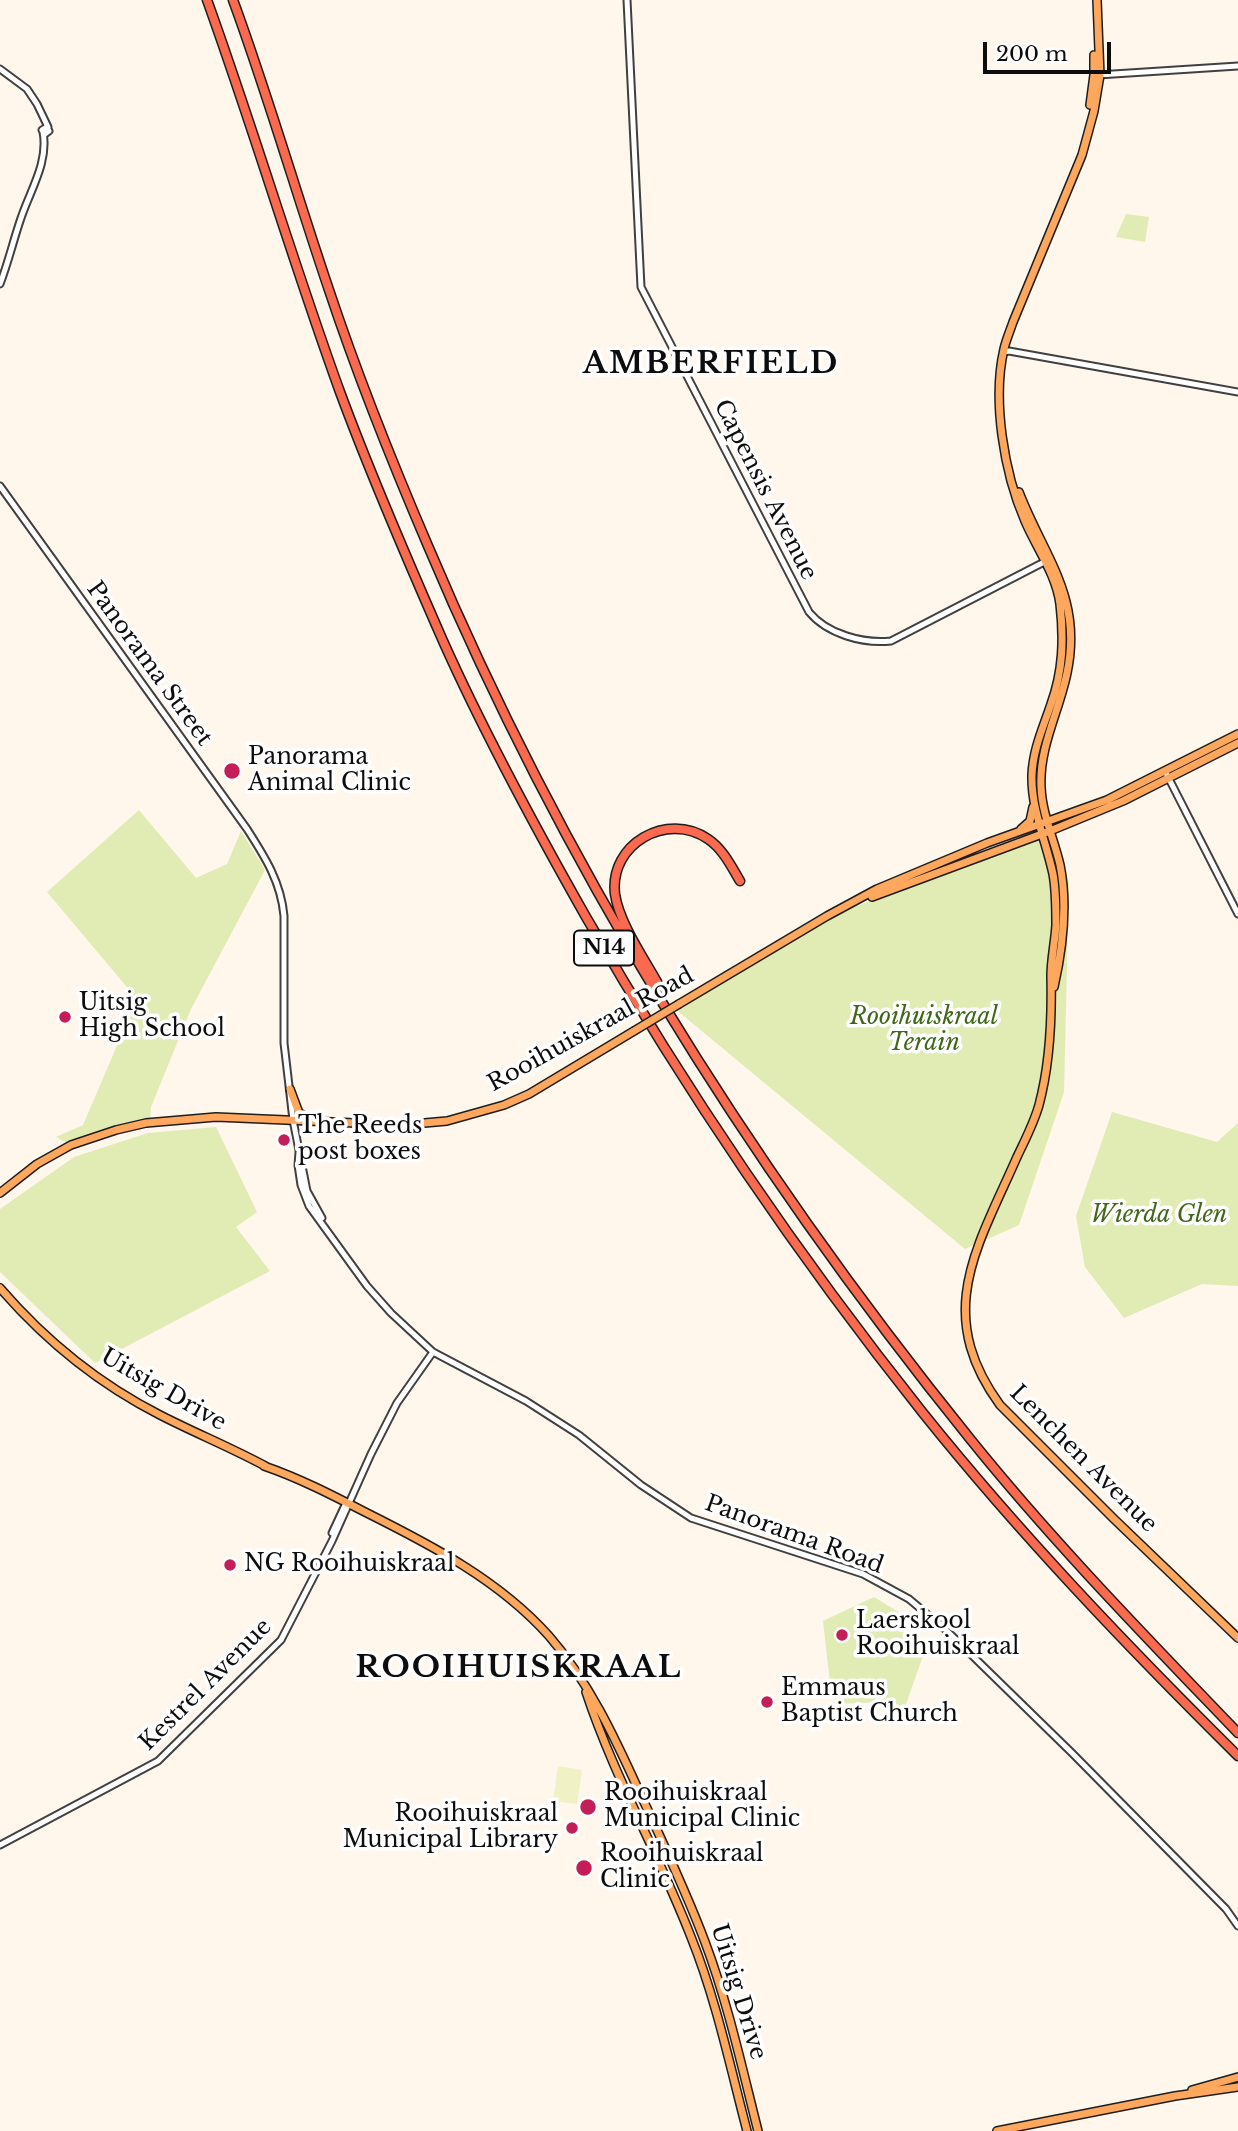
<!DOCTYPE html>
<style>
body{margin:0}
#map{position:relative;width:1238px;height:2131px;overflow:hidden;background:#fff6ec;font-family:"Libre Baskerville",serif}
canvas{display:block}
.scale{position:absolute;left:983px;top:42px;width:128px;height:32px;box-sizing:border-box;border:4px solid #0d0d0d;border-top:0;padding-left:9px;font-size:21px;line-height:24px;white-space:nowrap;color:#0d0d0d;-webkit-text-stroke:5px #fff;paint-order:stroke}
</style>
<div id="map">
<canvas width="1238" height="2131"></canvas>
<div class="scale">200 m</div>
</div>
<script>
const c = document.querySelector('canvas').getContext('2d');
c.lineJoin = 'round';
function paint(path, color) {
  c.fillStyle = color;
  c.fill(path, 'evenodd');
}
function stroke(path, color, width, dash) {
  c.strokeStyle = color;
  c.lineWidth = width;
  c.lineCap = dash ? 'butt' : 'round';
  c.setLineDash(dash || []);
  c.stroke(path);
}
function write(font, color, halo, rows, align = 'center') {
  c.font = font + ' "Libre Baskerville",serif';
  c.lineWidth = 7;
  c.setLineDash([]);
  c.textBaseline = 'middle';
  c.strokeStyle = halo;
  c.fillStyle = color;
  for (const [text, x, y, turn = 0] of rows) {
    c.save();
    c.translate(x, y);
    c.rotate((+turn || 0) * Math.PI / 180);
    c.textAlign = isNaN(turn) ? turn : align;
    if (halo) c.strokeText(text, 0, 0);
    c.fillText(text, 0, 0);
    c.restore();
  }
}
paint(new Path2D(`
 M1126 214 1149 217 1145 242 1116 237Z
 M139 810 196 878 227 864 241 831 265 870 191 1009 151 1107 150 1121 69 1144 56 1137 83 1125 137 999 47 892Z
 M1053 835 1069 882 1064 1092 1019 1225 965 1249 674 1008 845 910Z
 M1112 1112 1217 1142 1238 1123V1286L1202 1284 1124 1318 1085 1267 1076 1216Z
 M216 1127 257 1212 236 1227 270 1271 95 1363 0 1272V1209L74 1157 148 1133Z
 M874 1597 908 1618 902 1637 926 1647 905 1707 881 1702 836 1704 834 1692H831L823 1621Z`), '#e1ebb4');
paint(new Path2D(`
 M558 1766 582 1770 577 1804 553 1801Z`), '#f0f2c6');
const minor = new Path2D(`
 M627 0 641 287 809 612C827 634 863 644 891 641L1048 560
 M0 69 27 89 37 104 48 127
 M1098 75 1238 66
 M47 127 49 131 45 134 42 130Z
 M0 284C8 263 13 242 20 221 29 192 49 163 43 132
 M1004 352 1009 351 1238 392
 M0 486 247 829C265 857 281 882 284 916V1043L293 1120 307 1191 322 1218
 M1165 771 1238 914
 M299 1152 298 1165 301 1185 309 1206 367 1286 391 1313 433 1352 526 1401 579 1435 641 1485 691 1518 863 1574 909 1599 946 1630 1072 1753 1226 1909 1238 1926
 M332 1533 346 1503
 M0 1845 158 1761 281 1640 332 1541 371 1454 397 1403 433 1352`);
const major = new Path2D(`
 M1097 0 1100 75 1094 111 1082 155 1013 322C1010 331 1006 340 1004 349 992 400 1004 473 1025 521 1037 549 1056 574 1060 604 1064 639 1063 671 1051 704 1043 728 1033 749 1032 775 1031 809 1046 841 1053 874 1056 890 1056 909 1056 925 1055 942 1051 959 1051 976 1052 1018 1050 1064 1039 1105 1034 1123 1025 1140 1017 1157 977 1248 933 1313 1000 1405L1114 1519 1238 1638
 M1090 105 1094 75V55
 M1019 492C1044 557 1083 597 1067 673 1059 712 1039 747 1041 787 1042 814 1054 839 1060 865 1068 905 1063 947 1054 987
 M1021 829 1030 821 1033 807
 M872 897 1050 831 1123 801 1238 743
 M679 1004 827 916 877 889 987 843 1107 800 1238 734
 M290 1089 299 1113 309 1118
 M0 1193 37 1164 71 1145 116 1130 146 1123 216 1117 402 1125 447 1121 504 1105 529 1094 634 1031
 M0 1288C44 1339 99 1384 160 1415 195 1433 232 1448 267 1467
 M264 1466C299 1478 332 1495 365 1512 431 1545 499 1580 549 1636 589 1682 614 1736 639 1791 662 1841 686 1891 705 1942 728 2003 742 2068 758 2131
 M586 1692C614 1777 659 1854 691 1937 716 1999 730 2066 747 2131
 M1192 2090 1238 2077
 M997 2131 1175 2096 1238 2087`);
const highway = new Path2D(`
 M207 0C254 130 293 263 340 392 371 476 407 559 443 641 485 735 535 827 586 917 686 1091 798 1256 923 1413 1020 1534 1128 1647 1238 1756
 M233 0C268 95 296 193 329 290 358 377 392 462 428 546 564 868 752 1169 971 1440 1054 1543 1147 1638 1238 1733
 M657 982C643 957 619 922 615 894 609 844 667 811 708 839 723 849 731 866 740 881`);
stroke(minor, '#404040', 9);
stroke(major, '#1e1e1e', 10);
stroke(highway, '#1e1e1e', 11);
stroke(minor, '#fff', 5);
stroke(major, '#ffa75c', 7);
stroke(highway, '#fb6a4e', 8);
const majorBridge = new Path2D(`
 M634 1031 679 1004`);
stroke(majorBridge, '#1e1e1e', 10, []);
stroke(majorBridge, '#ffa75c', 7);
for (const [x, y, r, color] of [
 [232,771,9,"#c31e57"],
 [65,1017,7,"#c31e57"],
 [284,1140,7,"#c31e57"],
 [230,1565,7,"#c31e57"],
 [842,1635,7,"#c31e57"],
 [767,1702,7,"#c31e57"],
 [588,1807,9,"#c31e57"],
 [572,1828,7,"#c31e57"],
 [584,1868,9,"#c31e57"]
]) {
  const dot = new Path2D();
  dot.arc(x, y, r, 0, 2 * Math.PI);
  c.fillStyle = color;
  c.fill(dot);
  stroke(dot, '#fff', 2.5);
}
for (const [x, y, w] of [
 [604,948,60]
]) {
  const box = new Path2D();
  box.roundRect(x - w / 2, y - 17.5, w, 35, 5);
  c.fillStyle = '#fff';
  c.fill(box);
  stroke(box, '#0d0d0d', 2);
}
write('bold 21px', '#0d0d0d', null, [
 ["N14",604,948]
]);
write('23px', '#0d0d0d', '#fff', [
 ["Capensis Avenue",765,490,63],
 ["Panorama Street",149,664,54],
 ["Rooihuiskraal Road",591,1030,-29],
 ["Uitsig Drive",163,1390,30],
 ["Lenchen Avenue",1083,1459,45],
 ["Panorama Road",794,1535,20],
 ["Kestrel Avenue",206,1685,-45],
 ["Uitsig Drive",738,1992,73]
]);
write('23px', '#0d0d0d', '#fff', [
 ["Panorama",248,758],
 ["Animal Clinic",248,784],
 ["Uitsig",79,1004],
 ["High School",79,1030],
 ["The Reeds",298,1127],
 ["post boxes",298,1153],
 ["NG Rooihuiskraal",244,1565],
 ["Laerskool",856,1622],
 ["Rooihuiskraal",856,1648],
 ["Emmaus",781,1689],
 ["Baptist Church",781,1715],
 ["Rooihuiskraal",604,1794],
 ["Municipal Clinic",604,1820],
 ["Rooihuiskraal",558,1815,"right"],
 ["Municipal Library",558,1841,"right"],
 ["Rooihuiskraal",600,1855],
 ["Clinic",600,1881]
], 'left');
write('italic 23px', '#41671a', '#fff', [
 ["Rooihuiskraal",924,1018],
 ["Terain",924,1044],
 ["Wierda Glen",1159,1216]
]);
c.letterSpacing = '2px';
write('bold 30px', '#0d0d0d', '#fff', [
 ["AMBERFIELD",711,365],
 ["ROOIHUISKRAAL",519,1669]
]);
c.letterSpacing = '0px';
</script>
